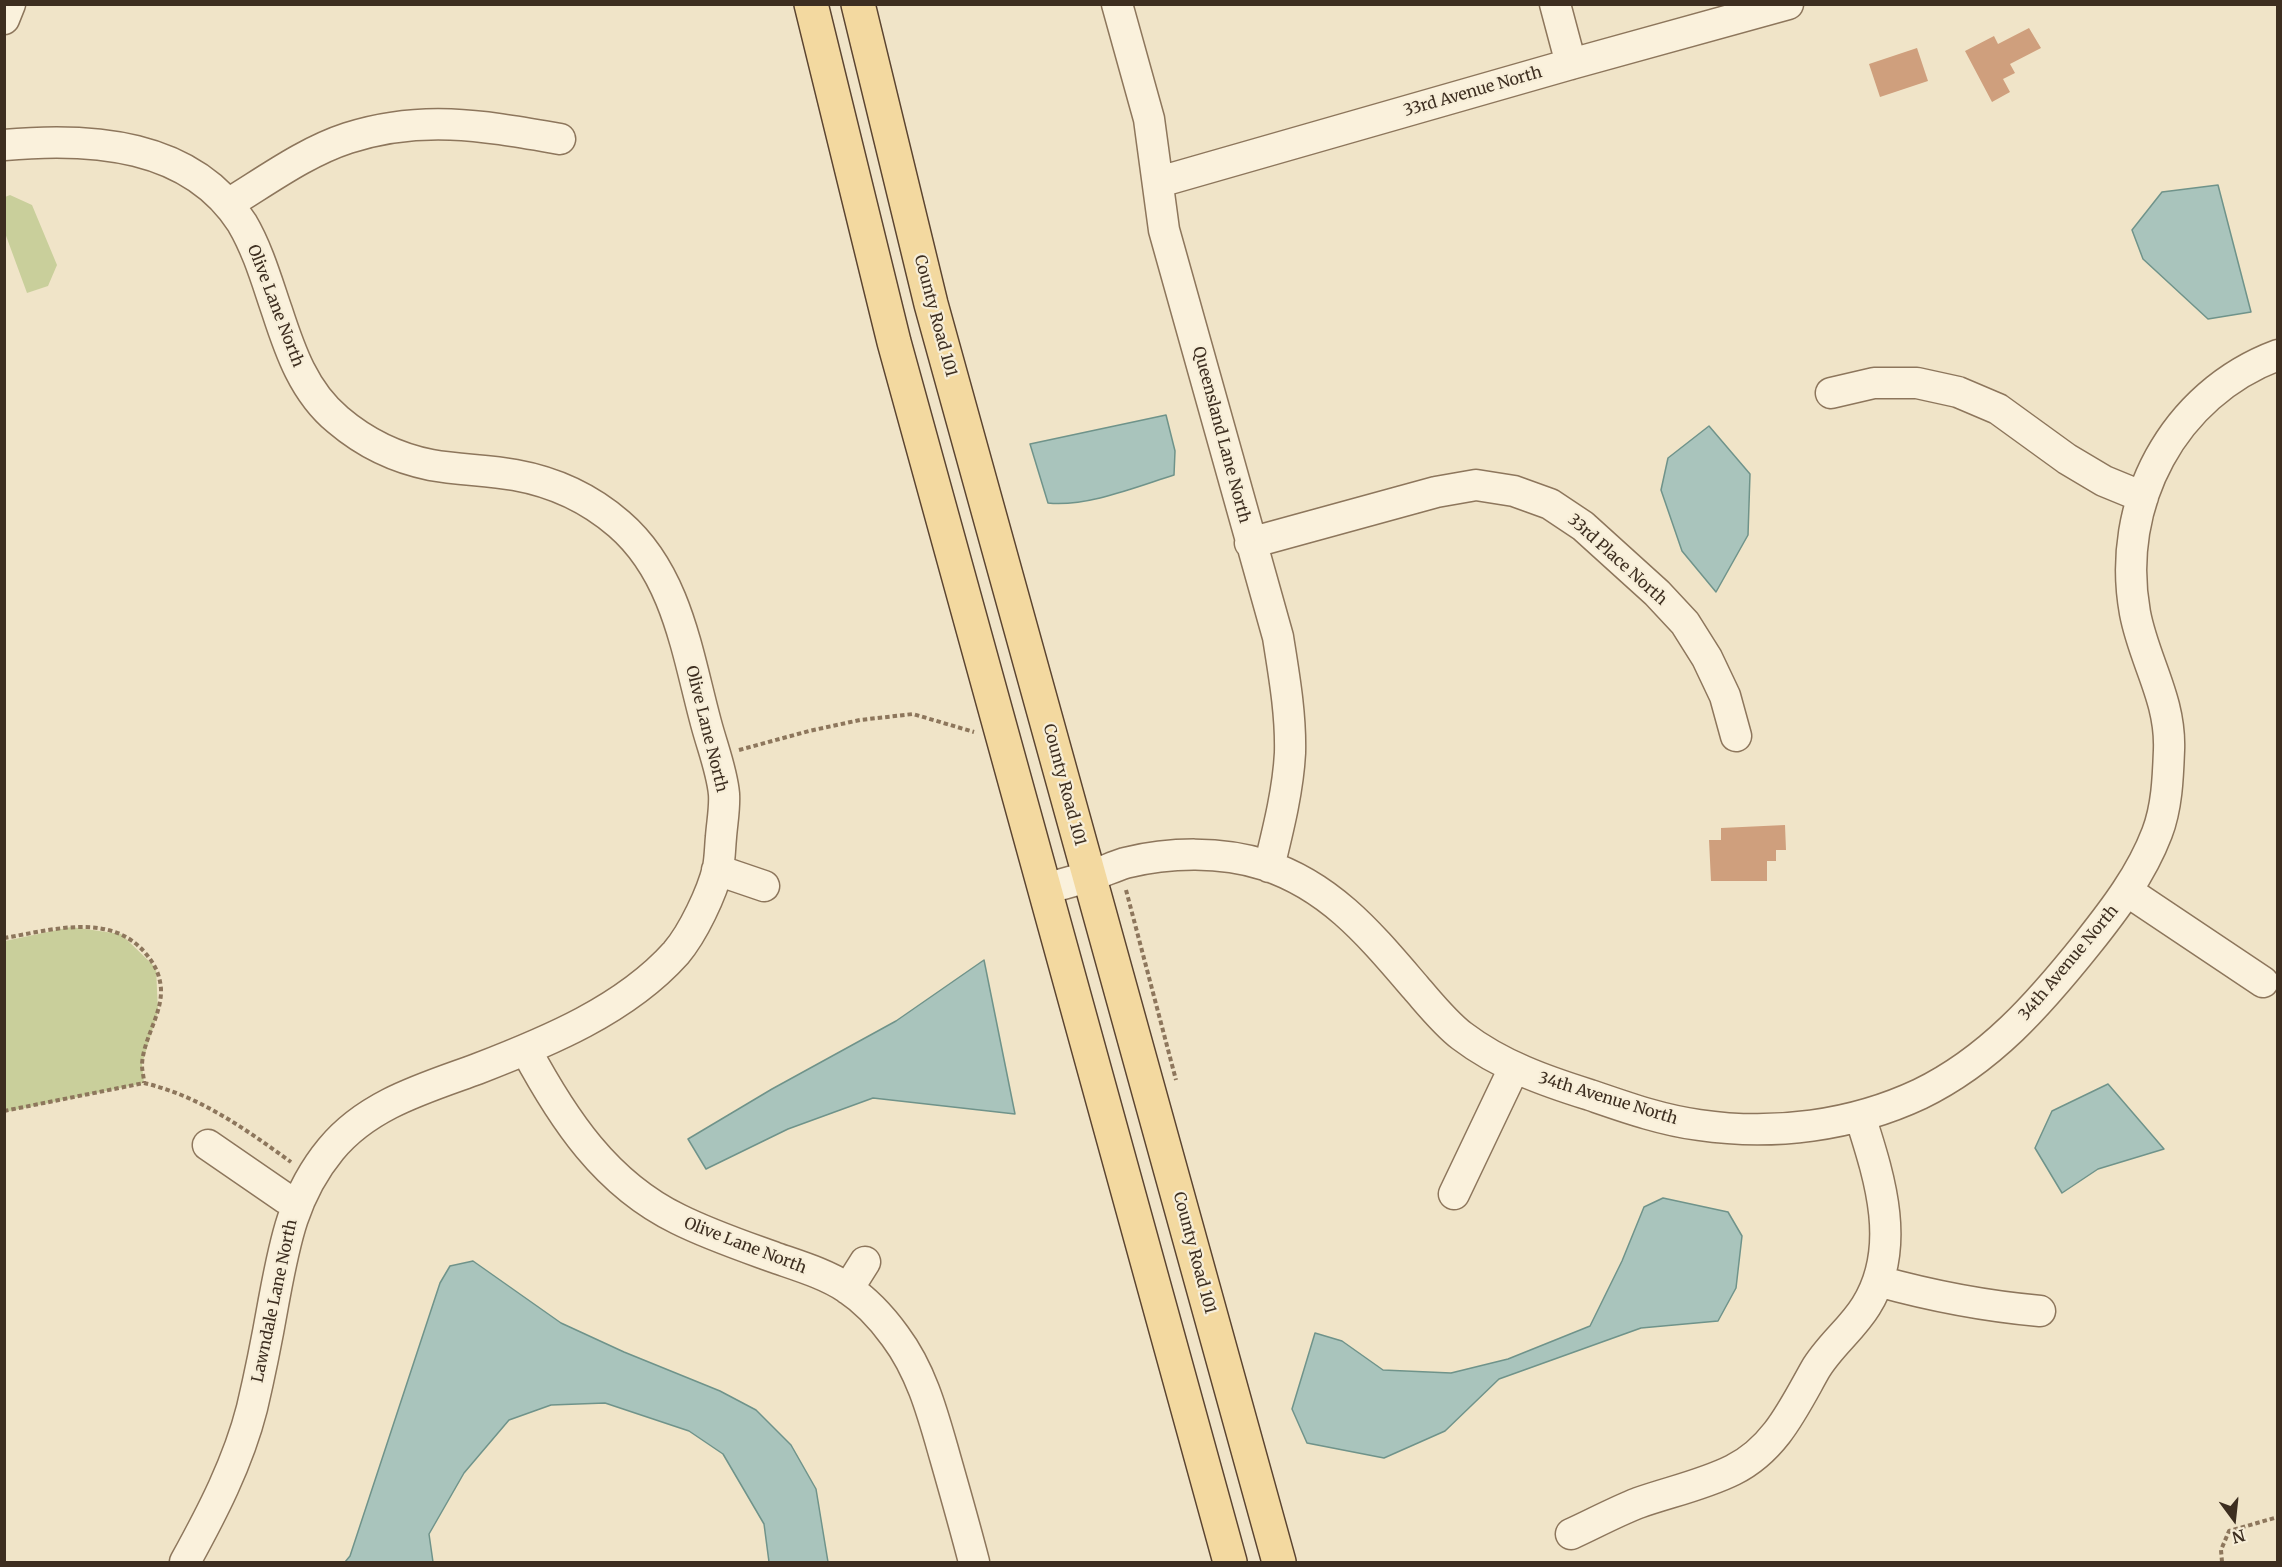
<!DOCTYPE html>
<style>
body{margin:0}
#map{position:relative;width:2282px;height:1567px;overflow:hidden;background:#f0e4c8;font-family:Merriweather,serif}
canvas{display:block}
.frame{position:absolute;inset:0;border:6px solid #3d2e20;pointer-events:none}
.north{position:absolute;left:2204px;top:1489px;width:60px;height:60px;-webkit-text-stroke:4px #f7eed8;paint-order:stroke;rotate:165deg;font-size:16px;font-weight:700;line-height:24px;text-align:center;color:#3d2e20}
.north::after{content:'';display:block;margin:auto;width:21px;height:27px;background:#3d2e20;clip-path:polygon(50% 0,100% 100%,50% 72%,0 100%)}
</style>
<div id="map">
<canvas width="2282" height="1567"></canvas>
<div class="frame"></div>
<div class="north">N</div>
</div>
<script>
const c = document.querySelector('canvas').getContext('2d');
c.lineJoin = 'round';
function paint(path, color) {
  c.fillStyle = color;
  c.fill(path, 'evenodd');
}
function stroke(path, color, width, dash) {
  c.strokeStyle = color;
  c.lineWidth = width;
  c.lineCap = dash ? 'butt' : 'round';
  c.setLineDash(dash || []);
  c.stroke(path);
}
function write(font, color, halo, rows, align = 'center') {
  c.font = font + ' Merriweather,serif';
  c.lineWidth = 4.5;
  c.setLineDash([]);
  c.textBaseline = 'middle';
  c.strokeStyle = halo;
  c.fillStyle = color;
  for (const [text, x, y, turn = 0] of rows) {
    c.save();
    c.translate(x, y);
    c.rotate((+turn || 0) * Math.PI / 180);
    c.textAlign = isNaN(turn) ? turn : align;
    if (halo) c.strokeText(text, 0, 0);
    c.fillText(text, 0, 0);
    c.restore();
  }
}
paint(new Path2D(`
 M10 195 32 205 57 265 48 286 27 293 5 233V197Z
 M71 927 121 934 156 968 158 1011 142 1064 144 1083 5 1112V941Z`), '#c9cf9b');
const water = new Path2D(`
 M2218 185 2251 312 2208 319 2143 259 2132 230 2162 192Z
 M1166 415 1175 451 1174 475C1136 487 1087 507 1048 503L1030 444Z
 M1709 426 1750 474 1748 535 1716 592 1682 551 1661 490 1668 458Z
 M984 960 1015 1114 873 1098 788 1129 706 1169 688 1139 772 1089 896 1021Z
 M2108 1084 2164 1149 2098 1169 2062 1193 2035 1148 2052 1111Z
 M1663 1198 1728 1212 1742 1236 1736 1288 1718 1321 1641 1328 1499 1379 1445 1431 1384 1458 1307 1443 1292 1409 1315 1333 1342 1341 1383 1370 1451 1373 1508 1359 1590 1326 1622 1261 1644 1207Z
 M473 1261 561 1323 624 1352 720 1391 756 1410 791 1445 816 1489 828 1562H769L764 1524 723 1454 689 1431 605 1403 551 1405 509 1420 464 1473 429 1534 433 1562H345L350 1556 440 1283 450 1266Z`);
paint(water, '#a9c4bc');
stroke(water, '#6f938a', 1.5);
paint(new Path2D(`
 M2029 28 2041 48 2010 64 2015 73 2003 79 2010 92 1992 102 1965 51 1994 36 1998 44Z
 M1917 48 1928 81 1880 97 1869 64Z
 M1785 825 1786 850H1776V861H1767V881H1711L1709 840H1721V828Z`), '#cf9f7d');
const minor = new Path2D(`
 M1117 4 1149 119 1164 230 1278 637C1284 675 1291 714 1290 753 1288 791 1278 830 1269 867
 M1555 4 1571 64
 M4 19 10 4
 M4 145C90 137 191 143 242 223 258 250 267 282 277 311 290 351 304 392 338 420 365 443 396 458 431 465 459 470 488 470 515 475 554 482 589 498 619 524 677 574 687 653 706 723 712 746 722 771 724 794 725 808 722 823 721 837 720 847 720 858 718 868 712 893 693 933 676 953 625 1010 547 1042 477 1069 425 1088 368 1104 331 1149 292 1196 284 1246 273 1305 267 1339 260 1374 252 1408 238 1463 212 1513 185 1562
 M1159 182 1571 64 1788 4
 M228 204C266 181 305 152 348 138 423 114 485 126 560 139
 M1831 393 1874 383H1917L1958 392 1998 409 2067 459 2104 481 2143 497
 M1250 543 1436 492 1476 485 1514 491 1550 504 1583 526 1657 593 1685 623 1707 658 1725 696 1736 736
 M717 870 764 886
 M1044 889C1059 885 1075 881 1090 876 1102 872 1113 867 1125 863 1170 852 1221 851 1265 865 1332 887 1372 937 1416 988 1430 1004 1445 1023 1462 1036 1500 1065 1545 1081 1590 1095 1625 1107 1661 1120 1699 1125 1773 1136 1852 1126 1920 1094 1990 1060 2039 1004 2087 944 2114 910 2141 875 2157 833 2167 807 2168 777 2169 750 2171 699 2144 661 2135 613 2115 504 2173 394 2278 355
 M2127 891 2263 982
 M526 1050C563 1119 606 1184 678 1219 710 1235 743 1246 776 1258 799 1266 826 1274 847 1288 865 1300 882 1318 895 1336 922 1372 933 1415 945 1457 955 1492 965 1527 974 1562
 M208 1145 285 1198 298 1203
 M1454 1194 1514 1068
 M1878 1281C1932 1296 1984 1306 2040 1311
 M848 1289 865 1262
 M1571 1534C1593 1524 1615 1512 1638 1503 1669 1492 1703 1485 1733 1470 1775 1449 1793 1409 1815 1370 1829 1346 1852 1329 1866 1306 1903 1247 1879 1176 1860 1116`);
const major = new Path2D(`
 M811 4 894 342 1230 1562
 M858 4 931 304 1279 1562`);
stroke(minor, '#8d765c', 33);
stroke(major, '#5b4430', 36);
stroke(new Path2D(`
 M739 750 809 731 860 720 913 714 974 732
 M1126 890 1176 1080
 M4 938C52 930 112 911 147 955 155 965 160 975 161 989 162 1015 143 1039 142 1065 142 1071 144 1077 144 1083
 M4 1111 144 1083C200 1096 245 1129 291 1162
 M2222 1562 2221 1550 2229 1531 2278 1517`), '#8d765c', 4, [4.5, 3]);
stroke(minor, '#faf1dc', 30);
stroke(major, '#f3d9a0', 33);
write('16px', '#3d2e20', '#f7eed8', [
 ["33rd Avenue North",1473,92,-16],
 ["Olive Lane North",275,306,69],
 ["County Road 101",935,316,75],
 ["Queensland Lane North",1221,435,75],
 ["33rd Place North",1617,560,42],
 ["Olive Lane North",706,729,76],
 ["County Road 101",1064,785,75],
 ["34th Avenue North",2069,963,-50],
 ["34th Avenue North",1608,1099,17],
 ["Olive Lane North",745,1246,21],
 ["County Road 101",1194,1253,75],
 ["Lawndale Lane North",275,1301,-78]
]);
</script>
